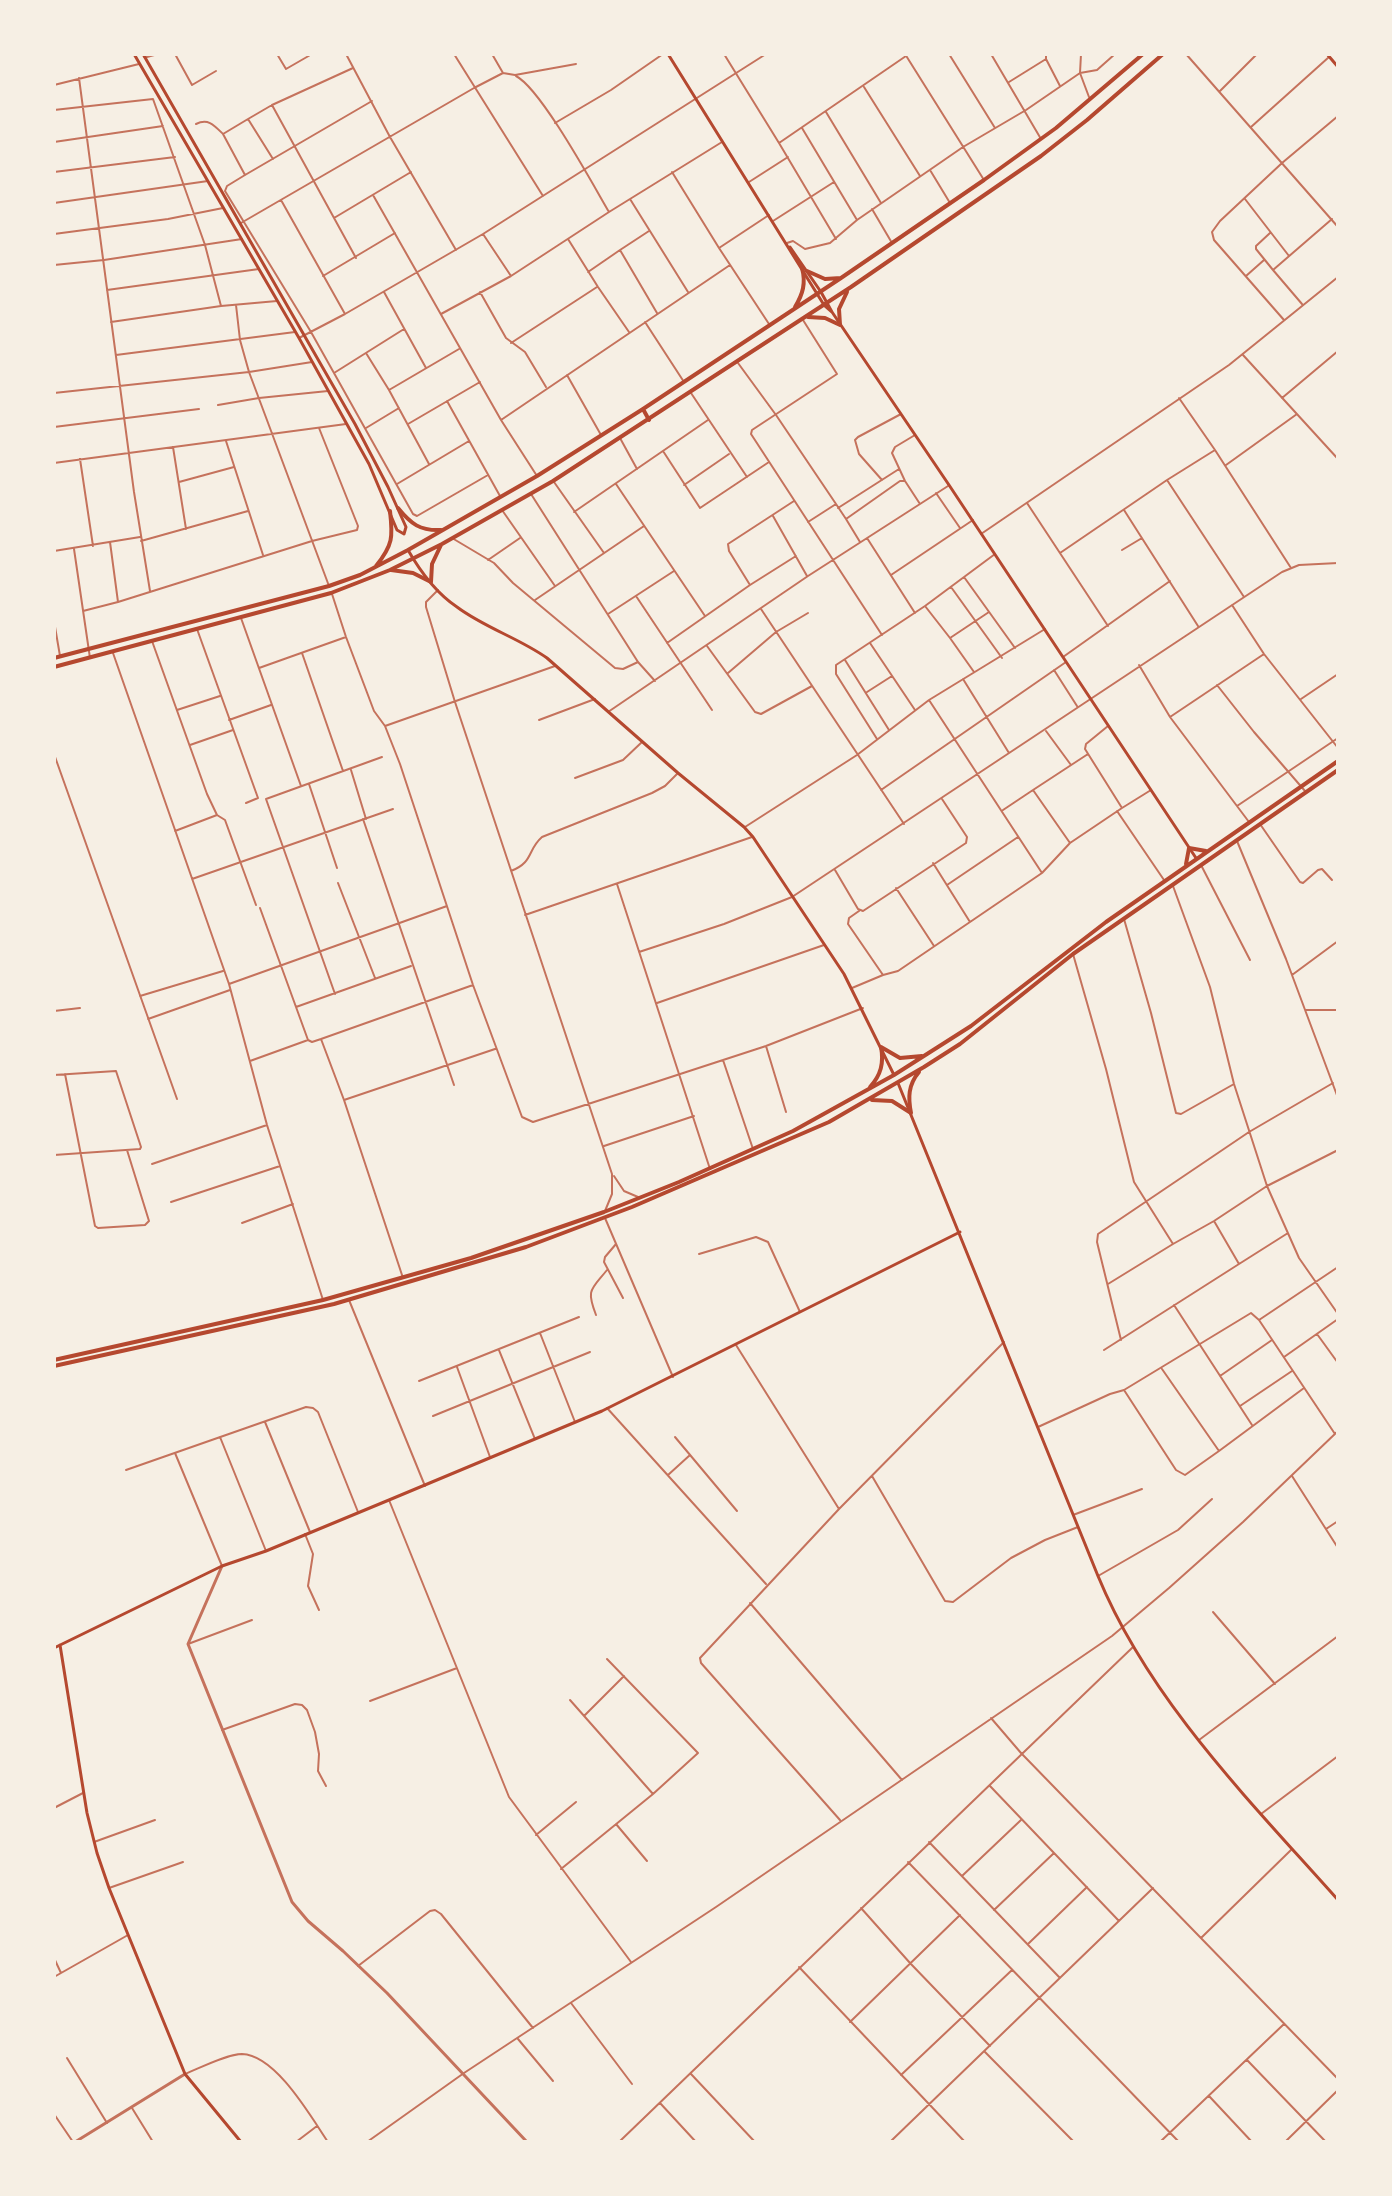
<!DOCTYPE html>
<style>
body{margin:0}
#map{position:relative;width:1392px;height:2196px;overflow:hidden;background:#f6efe4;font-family:Jost,sans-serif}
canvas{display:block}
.frame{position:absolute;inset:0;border:56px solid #f6efe4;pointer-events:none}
</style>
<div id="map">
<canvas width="1392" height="2196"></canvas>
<div class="frame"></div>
</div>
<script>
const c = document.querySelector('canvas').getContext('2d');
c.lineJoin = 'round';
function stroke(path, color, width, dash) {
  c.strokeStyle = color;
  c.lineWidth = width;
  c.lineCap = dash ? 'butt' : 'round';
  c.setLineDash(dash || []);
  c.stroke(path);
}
stroke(new Path2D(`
 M175 54 192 85 216 71
 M277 54 286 69 312 54
 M346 54 390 137 456 250
 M454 54 543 196
 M492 54 503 73
 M724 54 779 143 836 239
 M905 54 984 180
 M949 54 995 128
 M991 54 1041 139
 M1046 54V59L1060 86
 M1081 54 1080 73 1089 97
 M1186 54 1338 227
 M516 76C541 89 592 183 609 212
 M79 78 134 492 150 591
 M1009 82 1046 59
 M54 85 139 64
 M864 87 920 176
 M1220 91 1257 54
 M372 101 245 175 227 186 225 191 311 332 413 514 417 516 488 475
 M272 105 356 258
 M54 110 153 99 205 245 221 306
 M826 112 881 203
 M248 119 272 105 353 68
 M555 123 611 90 663 54
 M196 124C208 118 214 125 223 134
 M1251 127 1329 57
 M802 128 857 220
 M54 142 163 126
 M779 143 906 56
 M930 170 950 203
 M54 172 175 157
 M672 172 719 248 769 324
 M245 175 223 134 248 119 273 159
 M749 182 788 157
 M373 195 501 420 537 476
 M630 199 688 292
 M1245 199 1289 256
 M281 200 345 314
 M54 203 208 181
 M872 209 892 243
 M334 218 411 172
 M773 221 834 182
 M241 223 474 88 503 73 515 75 576 64
 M649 231 620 250 657 313
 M1270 233 1256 246V249L1273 270 1332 219
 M54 234 168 219 223 208
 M483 234 511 276
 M568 239 598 287 629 332
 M787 243 793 241 805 249 830 243 857 220 963 147 1026 110 1080 73 1097 70 1115 54
 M719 248 769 215
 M54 265 104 260 242 239
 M1273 270 1302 304
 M588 272 620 250
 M323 276 395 233
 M1246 276 1264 260
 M107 290 259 269
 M384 292 426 368
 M480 292 506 338 525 352 546 387
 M236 305 240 340 249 372 329 586
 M441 314 511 276 609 212 722 142
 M803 320 837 374 752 430 751 434 882 635
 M1284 320 1214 240 1212 232 1220 221 1282 163 1338 116
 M111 322 221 306 277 301
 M645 322 684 382
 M299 338 345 314 483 234 766 54
 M511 343 597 287
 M366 353 389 390 429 464
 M116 355 295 332
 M1243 355 1338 459
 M738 363 776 415 836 504 808 522
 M334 373 404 329
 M567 375 601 435
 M389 390 459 349
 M54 393 249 372 312 362
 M691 393 747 477
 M1179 398 1215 450 1291 568
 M1282 398 1338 351
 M447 401 500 496
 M218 405 259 398 328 391
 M501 420 730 265
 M408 424 480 382
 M54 427 199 409
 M366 428 399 408
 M915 435 895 447 892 453 905 481 920 504
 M620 438 637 469
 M226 441 263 555
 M173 447 186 529
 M663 451 700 508 769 462
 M80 459 93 546
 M54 463 346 424
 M1226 465 1297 414
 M882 480 859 454 855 440 858 437 901 414
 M1167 480 1244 597
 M179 482 234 467
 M554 482 604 553
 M397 484 469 441
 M616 484 705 616
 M684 485 729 454
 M936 493 960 528
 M531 494 638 662 655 681
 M1027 503 1108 626
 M836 504 846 519 900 481H905
 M838 508 899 469
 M502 510 555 586
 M1124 510 1198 626
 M574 512 708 420
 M773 516 807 576
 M846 519 860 542
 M981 534 1229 365 1338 277
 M452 538 494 563 513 583 615 668 623 669 638 662
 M867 538 915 613
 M141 541 248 511
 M110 542 118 602
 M74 549 90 658
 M1122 550 1142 538
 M54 551 140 537
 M1060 553 1167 480 1215 450
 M488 560 520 538
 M891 575 973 520
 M964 577 1015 648
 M750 585 729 551 728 544 794 501
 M951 587 1002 658
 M438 590 426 602V607L455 702 612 1174V1194L605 1211
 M332 594 346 637 374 711 385 726 400 764 473 985 522 1117 533 1122 766 1046 863 1008
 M636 596 712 710
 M535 600 644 526
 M1232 605 1264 654 1338 748
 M925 606 995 554
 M761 609 904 824
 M83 611 118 602 312 541 357 530 358 526 319 428
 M608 614 674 571
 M241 618 301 786
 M54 621 60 656
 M197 629 258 798 246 803
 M950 638 974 672
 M152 641 207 794 217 815 225 820 256 905
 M667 643 750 585 796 556
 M870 643 915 710
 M707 646 755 712 761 714 812 686
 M113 653 229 984 267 1125 323 1300
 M302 653 343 771
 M1063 657 1170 581
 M845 660 889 730
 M1139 665 1170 717 1249 822
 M259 668 346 637
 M1054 670 1077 706
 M728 673 776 632 808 613
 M963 679 1009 753
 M1217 685 1254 732 1305 791
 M867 692 892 676
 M1301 699 1338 674
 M929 700 1042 873
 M177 710 220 696
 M608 712 808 576 948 486
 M1170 717 1264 654
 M229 720 271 705
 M539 720 595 699
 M385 726 555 666
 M1108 726 1086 744 1085 749 1122 808 1151 790
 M1046 731 1071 765
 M877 739 836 674V665L925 606 950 638 989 612
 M190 745 233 730
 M54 754 177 1099
 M351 770 366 819
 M575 778 623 760 642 742
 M309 784 337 868
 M881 790 1066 662
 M1237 806 1338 738
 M1003 810 1033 790
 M1117 811 1164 880
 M363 819 454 1085
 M1260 824 1300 882 1303 883 1318 870 1322 869 1332 880
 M745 827 857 755 929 700 1045 629
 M175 831 217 815
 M1237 841 1286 959 1338 1098
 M1070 843 1122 808
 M933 863 970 922
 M1201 865 1250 960
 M835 870 858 909 863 911 966 843 967 837 942 799
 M511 871C534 862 527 850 542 837L652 793 665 786 678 773
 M192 879 393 809
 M338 883 375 978
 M617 884 710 1169
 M947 885 1018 837
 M1173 886 1210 987 1234 1084 1267 1186 1299 1258 1338 1314
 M896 888 934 946
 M260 908 308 1040
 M859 911 849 918 848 924 883 975
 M525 915 752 837
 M1124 919 1151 1013 1176 1113 1181 1114 1234 1084
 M639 952 724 924 792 897 1282 572 1299 565 1338 563
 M1073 954 1106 1069 1134 1182 1173 1244
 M1292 975 1338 941
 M229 984 447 906
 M852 988 883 975 898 971 1042 873 1070 843 1033 790 1088 754
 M335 994 266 799 382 757
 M140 996 223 971
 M657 1003 824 945
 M296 1007 411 966
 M1305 1010H1338
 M54 1011 80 1008
 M148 1019 230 990
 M321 1039 344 1100 403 1278
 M766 1046 786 1112
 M723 1060 753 1149
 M250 1061 308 1040 312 1042 321 1039 473 985
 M65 1074 95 1226 98 1228 145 1225 149 1221 127 1150
 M54 1075 116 1071 141 1147 140 1149 54 1155
 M344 1100 495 1049
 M604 1146 694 1116
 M152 1164 267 1125
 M614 1176 624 1191 638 1197
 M171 1202 280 1166
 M605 1218 673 1377
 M1214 1221 1239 1264 1288 1233
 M242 1223 293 1204
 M616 1244 605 1257 604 1262 623 1298
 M699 1254 756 1237 768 1242 800 1312
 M1108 1284 1173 1244 1214 1221 1267 1186 1338 1150
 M349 1300 425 1486
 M1174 1305 1252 1425
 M596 1315C586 1289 591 1290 607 1270
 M1259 1320 1338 1267
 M540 1333 575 1422
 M1317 1334 1338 1363
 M1121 1340 1097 1242 1098 1234 1249 1132 1333 1083
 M736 1345 839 1509
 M499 1350 535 1439
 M1104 1350 1239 1264
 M1284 1357 1338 1319
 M457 1367 490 1457
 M1162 1369 1219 1451 1304 1388
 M1220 1376 1272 1340
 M419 1381 579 1317
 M1124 1390 1176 1470 1185 1475 1219 1451
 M1240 1406 1292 1371
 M607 1408 766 1584
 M433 1416 590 1352
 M265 1422 310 1532
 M1038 1427 1110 1394 1124 1390 1251 1313 1259 1320 1335 1434
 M220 1437 266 1551
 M675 1437 737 1511
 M175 1453 222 1566
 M126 1470 306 1407 313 1408 318 1412 358 1512
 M668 1475 690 1455
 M872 1476 945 1601 953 1602 1011 1558 1045 1540 1078 1527
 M1292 1476 1338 1548
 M389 1500 509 1797 631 1962
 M1073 1515 1142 1489
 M1326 1529 1338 1521
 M305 1534 313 1554 308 1586 319 1610
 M1098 1576 1178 1530 1212 1499
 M750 1603 902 1780
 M1213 1612 1275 1684
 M188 1644 252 1620
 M570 1700 653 1794
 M370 1701 457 1668
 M584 1716 624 1676
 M991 1718 1021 1753 1338 2079
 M222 1730 295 1704 302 1705 307 1710 315 1732 319 1754 318 1771 326 1786
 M1199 1740 1338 1636
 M990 1786 1119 1921
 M54 1808 83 1793
 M1261 1814 1338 1756
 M840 1820 701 1663 700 1658 839 1509 1004 1342
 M616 1824 647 1861
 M536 1835 576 1802
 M94 1842 155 1820
 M929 1842 1060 1978
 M908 1862 1179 2142
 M561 1869 653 1794 698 1753 607 1659
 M962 1876 1021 1820
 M109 1888 183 1862
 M861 1908 910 1963 990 2046
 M994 1910 1054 1853
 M1201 1938 1292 1849
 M1028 1944 1087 1887
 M54 1958 61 1973
 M358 1966 430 1911 435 1910 441 1914 533 2028
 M799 1967 965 2142
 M54 1977 128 1935
 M571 2003 632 2084
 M850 2022 960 1915
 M518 2039 553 2081
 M985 2052 1074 2142
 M67 2058 107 2123
 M1247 2060 1326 2142
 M185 2074C200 2068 227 2054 242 2054 276 2055 311 2117 328 2142
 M691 2074 755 2142
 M901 2075 1012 1970
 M1209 2096 1252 2142
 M660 2103 696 2142
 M132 2108 153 2142
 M54 2114 73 2142
 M296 2142 317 2126
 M367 2142 464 2073 716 1907 1112 1636 1169 1588 1243 1522 1338 1431
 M619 2142 1133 1647
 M890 2142 1153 1888
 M1160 2142 1284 2024
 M1285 2142 1338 2090`), '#c5725c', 2);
stroke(new Path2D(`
 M145 57 156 54
 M222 1566 188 1644 292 1902 308 1921 343 1951 387 1993 527 2142
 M75 2142 185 2074`), '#c5725c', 3);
stroke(new Path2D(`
 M134 54 299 338 369 464 397 530 404 534 406 527 388 487 355 424 143 54
 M668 54 824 305 832 312 949 485 1196 858
 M1327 54 1338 67
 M790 247 821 292 832 312
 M408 550C420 571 436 593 457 607 485 628 519 638 547 658L678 773 744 827 753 837 844 974 894 1075
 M898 1083 1098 1576C1149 1700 1250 1801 1338 1900
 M60 1645 87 1813 97 1853 109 1888 185 2074 241 2142
 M54 1648 222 1566 266 1551 389 1500 602 1411 960 1232`), '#b5482f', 3);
stroke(new Path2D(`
 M807 271 825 279 841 278
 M795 307C803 294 806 283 802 268
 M808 317 825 318 840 325
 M840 325 839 309 847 292
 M643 409 649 420
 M398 508C411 524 420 531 441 530
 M376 566C393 545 393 537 390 511
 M391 570 413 573 431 582 432 564 441 545
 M54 658 329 586 360 575 408 550 537 476 643 409 841 278 984 180 1056 128 1143 54
 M54 667 331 593 390 570 442 544 553 481 851 287 1041 156 1087 120 1163 54
 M1186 864 1189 848 1206 851
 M881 1047 900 1058 922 1056
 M870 1087C881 1075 884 1063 881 1047
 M872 1100 892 1101 911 1113
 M911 1113C908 1098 908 1085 919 1072
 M54 1360 323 1300 471 1258 604 1212 679 1182 793 1131 894 1075 971 1026 1106 922 1338 761
 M54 1366 334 1304 526 1247 632 1207 829 1122 924 1067 960 1044 1073 954 1338 770`), '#b5482f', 4);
</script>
